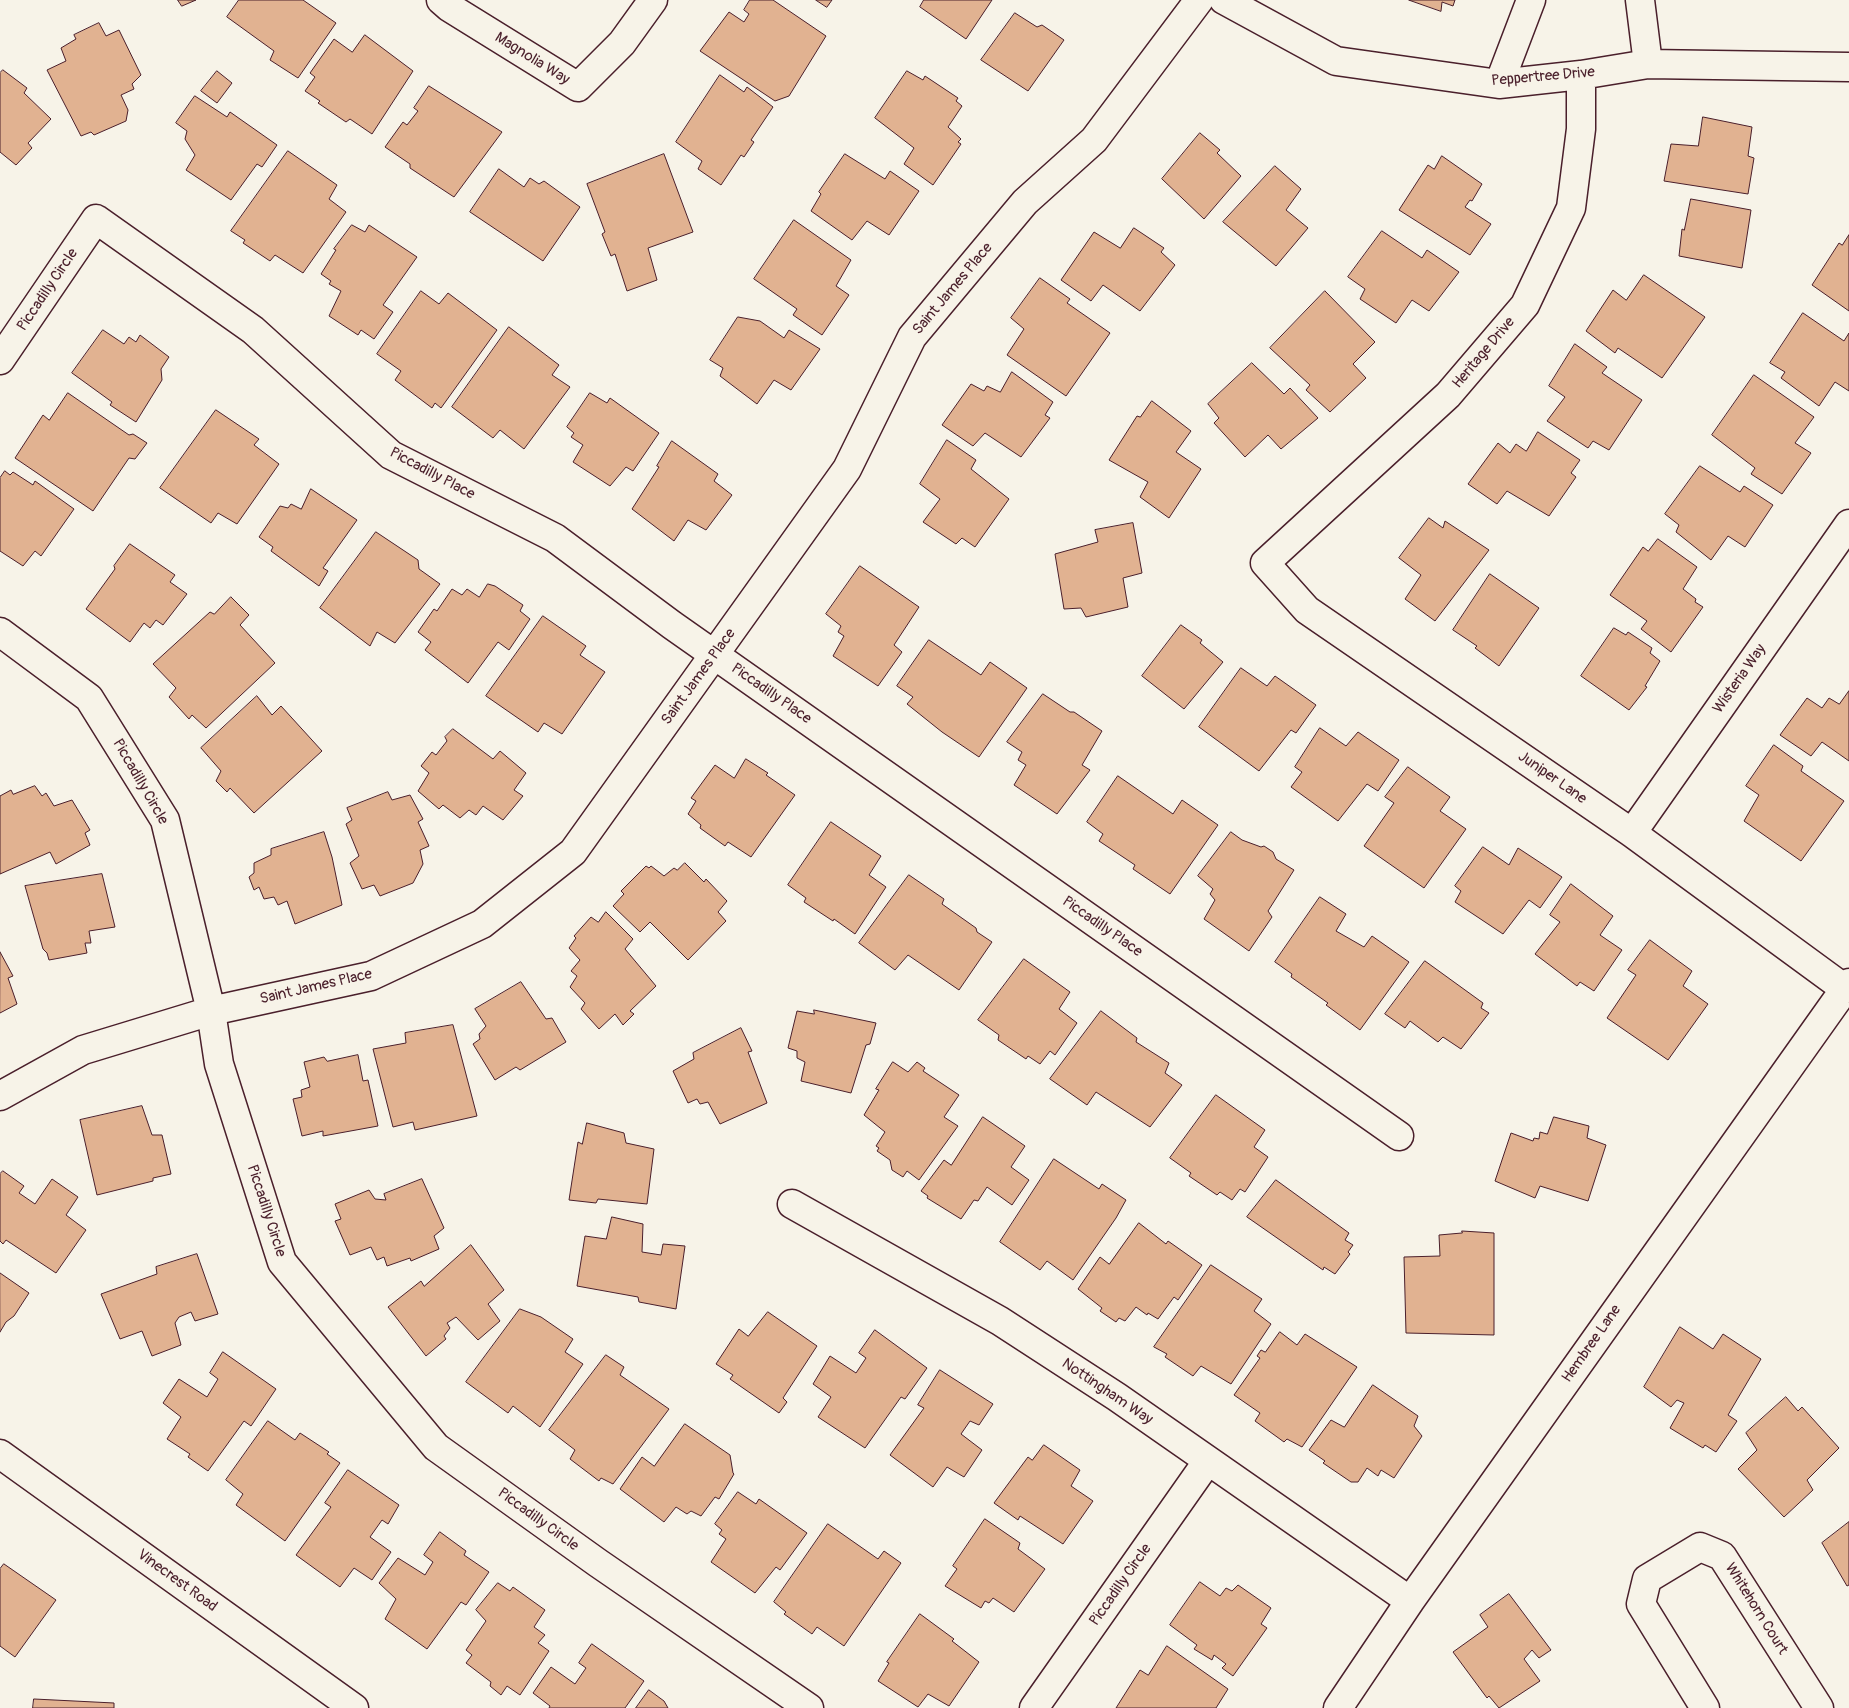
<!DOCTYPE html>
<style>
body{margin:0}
canvas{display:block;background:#f7f3e8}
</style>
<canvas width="1849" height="1708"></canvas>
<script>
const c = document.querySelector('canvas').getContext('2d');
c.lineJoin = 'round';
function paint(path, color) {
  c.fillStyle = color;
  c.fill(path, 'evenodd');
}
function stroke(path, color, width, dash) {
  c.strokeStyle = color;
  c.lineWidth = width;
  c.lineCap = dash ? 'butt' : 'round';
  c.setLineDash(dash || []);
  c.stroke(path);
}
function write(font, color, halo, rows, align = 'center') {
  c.font = font + ' Pangolin,sans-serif';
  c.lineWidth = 4;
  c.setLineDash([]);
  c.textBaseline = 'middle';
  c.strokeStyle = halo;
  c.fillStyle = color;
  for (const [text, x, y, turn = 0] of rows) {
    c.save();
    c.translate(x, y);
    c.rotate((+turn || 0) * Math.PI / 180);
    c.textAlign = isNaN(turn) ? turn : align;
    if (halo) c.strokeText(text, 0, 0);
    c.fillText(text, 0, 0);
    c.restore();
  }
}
const building = new Path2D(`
 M178 0H196L182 6Z
 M239 0H303L336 23 298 78 270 60 274 51 227 17Z
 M750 0H773L826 36 789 96 775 101 700 51 729 12 744 22 749 14 744 10Z
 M816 0H832L827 7Z
 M924 0H992L966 39 920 7Z
 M1409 0H1455L1453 6 1442 2 1441 11Z
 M1015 13 1037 27 1042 25 1064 40 1028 91 981 60Z
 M99 23 106 36 119 30 141 75 132 84 134 89 121 95 128 110 126 121 94 135 91 132 81 136 47 70 66 61 61 48 76 39 74 35Z
 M365 35 413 71 372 134 350 119 346 122 318 103 320 101 305 91 315 77 310 73 334 39 352 52Z
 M3 70 27 88 24 93 51 119 28 143 32 148 16 165 0 152V73Z
 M217 71 232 83 217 103 201 91Z
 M907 71 923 80 925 76 958 98 956 101 962 106 948 127 961 139 958 142 961 144 933 185 904 164 914 148 875 118Z
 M720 75 744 92 747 87 773 107 751 140 754 142 744 157 741 155 721 185 698 169 702 161 676 142Z
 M429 86 502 132 454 197 410 168V164L385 147 403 122 407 125 418 111 414 108Z
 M195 96 227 117 230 112 277 145 262 167 257 164 231 200 186 170 195 155 185 139 187 131 176 123Z
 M1703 117 1752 127 1748 156 1754 158 1748 194 1664 181 1671 144 1698 146Z
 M1200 133 1220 150 1217 153 1241 176 1204 219 1162 179Z
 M288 151 337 185 329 199 346 212 303 273 275 255 270 261 243 243 245 240 231 231Z
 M664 154 693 232 648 248 657 280 627 291 615 254 611 256 602 234 605 232 587 184Z
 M845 154 885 179 890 171 919 191 889 235 867 221 852 240 811 211 821 194 819 192Z
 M1442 156 1482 184 1472 201 1470 200 1465 207 1491 224 1470 255 1399 210 1428 165 1434 169Z
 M1275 166 1301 189 1286 210 1308 228 1276 266 1223 222Z
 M499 169 524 187 530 178 539 184 544 181 580 207 543 261 470 212Z
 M1691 199 1751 210 1742 268 1679 256 1682 229 1684 230Z
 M794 220 851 260 836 286 849 295 822 335 793 315 797 309 754 279Z
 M352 225 365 232 369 225 417 257 383 305 393 312 374 339 361 330 358 335 329 316 341 291 329 284 331 281 321 274 336 250 334 249Z
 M1134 228 1164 248 1161 252 1175 265 1140 311 1103 285 1091 301 1061 280 1094 232 1120 248Z
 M1382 231 1422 258 1427 250 1459 272 1429 311 1412 300 1396 323 1360 299 1365 289 1348 277Z
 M1849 235V311L1812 285 1839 243 1842 245Z
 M1644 275 1705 317 1662 378 1618 348 1615 353 1586 331 1613 290 1626 300Z
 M1040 278 1070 299 1067 303 1110 333 1066 396 1007 355 1024 329 1011 318Z
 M421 291 439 304 448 293 497 330 441 408 435 403 432 408 395 380 401 371 377 354Z
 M1325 291 1375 342 1353 364 1366 378 1330 412 1306 390 1310 385 1270 348Z
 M1803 313 1844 341 1849 333V391L1835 382 1819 406 1781 378 1785 372 1770 363Z
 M738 317 760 321 784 338 789 330 820 349 791 390 774 380 757 404 720 376 723 368 710 360Z
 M509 327 559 365 552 375 570 387 524 449 500 430 493 438 452 407Z
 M103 330 124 344 129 337 136 342 140 335 169 357 161 369 162 380 136 422 110 405 112 402 72 373Z
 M1575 344 1607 367 1602 373 1642 400 1609 450 1593 441 1588 448 1547 421 1565 397 1549 386Z
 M1252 363 1284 394 1290 388 1318 418 1281 449 1268 435 1245 457 1214 423 1219 418 1208 404Z
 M1012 372 1053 402 1045 415 1050 418 1021 457 985 433 973 446 942 425 971 384 984 391 987 386 1000 392Z
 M1754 375 1814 417 1795 443 1811 453 1782 494 1751 474 1755 468 1712 435Z
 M68 393 129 435 133 434 147 443 135 459 129 458 93 511 15 458 43 415 49 420Z
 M590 393 607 403 610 398 659 433 633 471 626 467 610 486 573 462 583 445 571 437 574 433 567 427Z
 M1152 401 1191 431 1176 452 1201 469 1169 518 1140 497 1148 482 1109 460 1137 416 1140 417Z
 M216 410 259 439 254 445 279 464 237 524 218 513 211 523 160 488Z
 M1538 432 1580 460 1571 473 1576 477 1549 516 1507 491 1497 504 1468 484 1498 443 1510 453 1516 444 1526 451Z
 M947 440 976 460 971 469 1009 499 975 547 962 538 956 544 923 522 940 499 920 484Z
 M672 441 718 474 714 481 732 495 706 530 688 520 674 541 632 509 659 467 657 466Z
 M1700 466 1740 492 1744 486 1773 505 1745 547 1728 536 1711 560 1676 532 1679 525 1665 514Z
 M5 471 10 475 13 472 33 485 35 481 74 509 41 556 35 551 23 566 0 551V478Z
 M311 489 357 520 323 568 328 571 319 586 271 551 273 547 259 537 280 506 288 508 291 504 301 509Z
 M1429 518 1443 528 1445 521 1489 550 1435 621 1405 599 1421 575 1399 558Z
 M1133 523 1142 573 1123 578 1128 607 1086 617 1081 608 1064 609 1055 554 1098 542 1095 530Z
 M376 532 418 560 419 569 440 584 395 643 377 632 370 646 320 608Z
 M1658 539 1697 567 1683 589 1696 599 1695 602 1703 607 1671 652 1641 629 1647 621 1610 595 1643 547 1648 551Z
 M130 544 175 575 170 582 187 594 163 625 156 620 150 628 144 623 130 642 86 609 115 569 114 566Z
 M860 566 919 607 894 645 902 652 878 686 833 656 844 636 838 632 841 626 826 614Z
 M1490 574 1539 608 1499 666 1475 648 1477 646 1453 630Z
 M488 584 495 586 523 605 520 611 530 619 509 650 498 642 468 683 425 650 431 642 418 632 434 609 437 611 452 589 462 595 467 589 479 597Z
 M231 597 249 615 240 625 275 663 206 728 192 715 189 719 169 697 176 688 153 664 210 612 214 614Z
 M543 616 586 646 580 655 605 672 562 734 544 723 538 732 486 696Z
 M1181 625 1202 640 1200 643 1223 662 1184 709 1142 676Z
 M1614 628 1626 635 1628 632 1652 648 1650 653 1660 661 1645 686 1647 687 1629 710 1581 676Z
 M929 640 981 675 990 662 1027 688 979 757 942 732 907 704 913 697 897 686Z
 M1241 668 1267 686 1275 676 1316 705 1296 733 1291 730 1259 771 1199 727Z
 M1849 691V761L1822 742 1811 756 1780 735 1807 698 1822 708 1829 698 1839 704Z
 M1043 694 1070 712H1074L1102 731 1082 765 1090 770 1057 814 1014 785 1026 765 1018 760 1022 752 1007 742Z
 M257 696 272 715 281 706 322 751 254 813 230 788 227 792 216 781 221 771 201 748Z
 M1320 728 1346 746 1358 732 1399 760 1378 791 1367 784 1338 821 1291 787 1302 772 1295 767Z
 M453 729 493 759 500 751 526 773 514 790 523 796 503 820 483 806 476 815 469 810 460 818 443 805 439 809 418 791 429 773 421 766 432 752 436 755 447 741 445 737Z
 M1774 745 1803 766 1801 771 1844 801 1801 861 1744 821 1759 795 1746 786Z
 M746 759 768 773 766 775 795 795 751 857 728 842 725 846 700 828 701 825 688 814 696 801 691 798 715 765 734 778Z
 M1408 767 1450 797 1440 811 1466 829 1424 888 1364 846 1394 803 1385 797Z
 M1118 776 1173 814 1182 800 1218 825 1170 894 1133 869 1135 865 1099 841 1103 834 1087 822Z
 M35 786 42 796 46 793 54 806 72 800 90 830 85 833 90 845 56 864 50 852 0 874V796L11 790 13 794Z
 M388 792 392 800 410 795 423 819 418 822 429 846 420 850 423 864 413 883 380 896 374 885 362 889 350 863 359 856 346 824 352 820 347 808Z
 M831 822 881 856 869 875 886 887 855 934 834 919 833 921 804 902 806 898 788 885Z
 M324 832 332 857 342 905 295 924 287 901 278 905 274 897 264 899 259 887 254 890 249 877 254 873V863L271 855V849Z
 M1231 832 1242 840 1261 847 1264 846 1273 852 1276 859 1294 870 1268 911 1272 917 1249 951 1204 919 1215 900 1210 894 1213 889 1198 876Z
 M1483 847 1509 865 1518 848 1562 877 1540 908 1529 900 1503 934 1455 902 1461 891 1455 886Z
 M685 863 704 882 706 879 727 901 718 912 726 921 688 960 650 922 640 932 613 906 624 894 621 891 646 866 649 868 651 866 664 876 674 868 677 870Z
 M102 874 115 927 89 931 91 943H85L87 953 49 960 47 953 43 949 25 886Z
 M909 875 944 899 942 904 976 928 977 932 992 942 959 990 908 955 895 970 859 943Z
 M1571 884 1613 916 1600 935 1622 950 1594 991 1580 982 1577 986 1535 954 1560 922 1550 915Z
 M1320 897 1346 914 1336 931 1364 947 1372 936 1409 962 1360 1030 1326 1005 1328 1003 1291 977 1292 974 1275 962Z
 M606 912 633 939 625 949 656 986 630 1011 634 1014 623 1025 615 1014 599 1029 581 1009 585 1003 570 987 577 976 571 971 580 960 569 948 576 938 574 936 591 917 598 922Z
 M1650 940 1692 971 1683 986 1708 1004 1668 1060 1607 1018 1636 975 1628 970Z
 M0 952 13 976 8 978 17 1004 0 1013Z
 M1024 959 1070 992 1059 1009 1077 1023 1055 1055 1050 1051 1040 1064 1028 1056 1026 1059 998 1040 999 1035 978 1020Z
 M1425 961 1483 1003 1481 1008 1489 1013 1461 1049 1443 1037 1438 1042 1410 1021 1405 1028 1385 1014Z
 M521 982 546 1019 552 1018 566 1042 520 1070 516 1067 495 1080 473 1044 480 1039 479 1034 486 1026 475 1009Z
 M814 1010 876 1023 870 1044 866 1045 851 1093 801 1081 805 1062 797 1058V1051L788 1048 797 1011 814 1014Z
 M1101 1011 1137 1038 1136 1042 1169 1063 1165 1073 1182 1085 1150 1127 1096 1092 1087 1105 1050 1079Z
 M453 1025 477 1116 415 1130 413 1122 393 1127 373 1049 406 1043 405 1033Z
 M741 1028 752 1051 748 1052 767 1103 720 1124 708 1102 700 1104 697 1099 688 1103 673 1071 694 1059 693 1053Z
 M358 1055 363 1081 368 1080 378 1126 323 1136V1131L302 1136 293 1099 302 1097 301 1090 310 1087 304 1062 324 1057 327 1061Z
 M893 1062 908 1072 917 1062 925 1068 923 1071 959 1095 944 1117 958 1126 919 1180 907 1171 903 1177 892 1170 890 1160 877 1151 879 1148 876 1146 885 1132 864 1115 879 1090 876 1089Z
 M1216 1095 1265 1130 1254 1147 1268 1157 1245 1192 1240 1189 1232 1200 1220 1192 1217 1195 1189 1176 1191 1173 1170 1158Z
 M142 1106 152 1135H162L171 1174 153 1178V1181L97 1195 80 1120Z
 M983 1117 1025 1146 1011 1167 1029 1180 1012 1205 987 1187 978 1201 974 1200 961 1219 927 1198 928 1196 921 1191 944 1160 951 1165Z
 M1554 1117 1589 1126 1587 1138 1606 1145 1588 1201 1540 1186 1535 1198 1495 1181 1511 1133 1533 1141 1534 1138 1539 1139 1540 1132 1547 1134Z
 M587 1123 624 1133 626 1143 654 1149 647 1204 598 1199 596 1203 569 1200 578 1142 582 1144Z
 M1054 1159 1099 1189 1102 1184 1126 1200 1116 1218 1073 1280 1047 1261 1040 1270 1000 1242Z
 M3 1171 24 1186 19 1193 35 1204 52 1179 78 1197 66 1215 86 1230 56 1273 6 1240 3 1244 0 1241V1174Z
 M422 1179 444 1228 434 1236 439 1249 411 1261 410 1258 387 1266 384 1257 377 1260 371 1247 350 1255 335 1221 341 1219 335 1204 369 1190 375 1199 386 1200 384 1194Z
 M1276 1180 1349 1233 1345 1240 1353 1245 1348 1252 1350 1254 1335 1274 1324 1267 1323 1270 1247 1217Z
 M612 1217 643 1224 642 1252 661 1255 663 1244 685 1246 676 1309 639 1302 638 1297 577 1286 585 1236 606 1239Z
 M1139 1223 1166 1244 1168 1241 1202 1265 1178 1300 1174 1297 1158 1319 1148 1313 1147 1315 1136 1307 1125 1321 1119 1318 1116 1322 1100 1311 1102 1308 1078 1289 1100 1257 1109 1264Z
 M1462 1231 1494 1233V1335L1406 1333 1404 1257 1440 1256 1439 1235 1462 1233Z
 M471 1245 504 1290 488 1304 500 1321 478 1340 456 1317 447 1323 450 1328 444 1336 446 1339 426 1356 388 1307 421 1281 424 1286Z
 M197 1254 218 1314 195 1321 191 1312 179 1317 175 1323 181 1345 152 1356 142 1331 120 1339 101 1294 157 1274 156 1267Z
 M1211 1265 1262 1299 1254 1311 1271 1324 1231 1384 1201 1366 1193 1376 1165 1357 1167 1354 1154 1347Z
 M0 1273 29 1293 14 1316 6 1322 0 1332Z
 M520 1309 541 1317 573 1339 565 1352 583 1364 540 1427 513 1406 508 1413 466 1382Z
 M768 1312 817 1346 783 1398 787 1402 779 1413 730 1379 733 1375 716 1364 739 1329 748 1336Z
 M1680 1327 1713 1349 1723 1334 1761 1359 1728 1415 1737 1421 1716 1452 1705 1445 1703 1448 1670 1428 1684 1403 1677 1400 1671 1407 1644 1387Z
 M875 1330 927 1368 905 1399 901 1397 865 1448 818 1417 831 1397 813 1384 830 1356 856 1373 866 1358 859 1353Z
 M1280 1332 1297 1345 1305 1334 1357 1367 1302 1447 1287 1439 1284 1442 1255 1421 1260 1413 1234 1395 1260 1358 1257 1356 1261 1350 1265 1352Z
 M223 1352 276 1389 251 1426 244 1421 208 1471 188 1457 190 1454 167 1439 181 1417 163 1403 179 1379 207 1397 218 1379 210 1373Z
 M606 1355 624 1367 620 1375 669 1409 613 1484 601 1478 599 1481 570 1459 575 1450 549 1430Z
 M940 1370 993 1404 979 1425 970 1421 961 1434 982 1450 964 1477 947 1467 933 1487 890 1455 924 1408 918 1405Z
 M1373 1385 1418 1416 1414 1426 1422 1436 1394 1478 1381 1470 1378 1476 1367 1468 1358 1482H1351L1323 1463 1325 1461 1309 1450 1331 1420 1344 1427Z
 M1786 1397 1798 1411 1802 1407 1839 1448 1807 1480 1813 1490 1784 1517 1738 1469 1757 1450 1746 1433Z
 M268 1421 295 1440 300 1433 329 1452 327 1454 340 1463 285 1541 236 1505 243 1494 226 1480Z
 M685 1424 730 1455 733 1473 734 1474 719 1499 715 1497 701 1516 691 1511 687 1514 676 1507 664 1522 620 1489 642 1457 654 1466Z
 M1044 1445 1080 1470 1071 1486 1093 1501 1063 1544 1020 1516 1018 1520 994 1503 1028 1457 1032 1460Z
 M348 1470 399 1505 388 1524 382 1520 370 1537 391 1552 372 1580 354 1568 340 1587 296 1555 331 1507 325 1503Z
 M738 1492 756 1504 759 1499 807 1533 780 1570 776 1567 755 1593 711 1562 726 1539 719 1534 722 1530 715 1524Z
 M985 1519 1020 1543 1018 1549 1045 1569 1014 1612 993 1598 989 1603 985 1601 981 1608 945 1586 957 1569 953 1566Z
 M1849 1522V1585L1847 1586 1822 1543Z
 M828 1524 878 1559 884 1551 901 1563 844 1646 817 1627 812 1634 784 1614 786 1612 774 1602Z
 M440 1532 466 1551 464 1555 489 1572 466 1605 461 1602 427 1649 385 1619 396 1599 379 1583 398 1558 425 1575 433 1562 424 1555Z
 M4 1564 56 1600 15 1657 0 1646V1569Z
 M1200 1582 1220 1596 1226 1588 1232 1591 1238 1585 1271 1608 1261 1624 1267 1628 1233 1676 1222 1668 1226 1664 1214 1655 1212 1660 1194 1649 1197 1645 1170 1625Z
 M498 1583 510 1591 513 1587 545 1610 534 1627 545 1635 538 1643 549 1651 520 1695 507 1686 501 1695 490 1686 491 1682 466 1663 472 1655 466 1650 486 1621 476 1610Z
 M1509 1594 1551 1650 1539 1658 1532 1650 1524 1659 1540 1681 1499 1708 1489 1696 1487 1698 1453 1652 1488 1627 1480 1615Z
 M920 1614 954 1639 952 1641 979 1662 949 1706 928 1694 918 1707 878 1681 889 1663 887 1662Z
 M592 1644 644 1681 625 1708H549L550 1706 533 1693 551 1667 575 1684 586 1668 579 1663Z
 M1167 1646 1228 1689 1216 1708H1116L1140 1670 1148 1675Z
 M649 1690 664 1701 668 1708H636Z
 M34 1699 114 1703V1708H33Z`);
paint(building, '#e1b291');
stroke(building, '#4a1f2b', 1);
const minor = new Path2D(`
 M441 0 449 7 578 87 622 43 653 0
 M1224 0 1336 61 1499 84 1581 75 1648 64 1849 67
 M1640 0 1648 64
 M1581 75V129L1571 208 1525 305 1448 395 1265 563 1307 610 1632 833 1845 989
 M1499 84 1531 0
 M0 360 96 219 253 330 391 455 555 538 672 625 1399 1136
 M0 632 89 698 165 820 211 1011 219 1064 282 1262 436 1447 598 1563 809 1708
 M1632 833 1849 524
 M0 1096 83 1050 211 1011 371 976 482 924 573 852 847 469 912 337 1025 202 1094 140 1199 0
 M792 1204 1000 1321 1117 1397 1410 1601
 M0 1454 354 1708
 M1034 1708 1207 1462
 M1338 1708 1410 1601 1849 983
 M1705 1708 1641 1604 1647 1579 1700 1547 1722 1556 1819 1708`);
stroke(minor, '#4a1f2b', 31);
stroke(minor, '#f7f3e8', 28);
write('15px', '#4a1f2b', '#f7f3e8', [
 ["Magnolia Way",532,59,32],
 ["Peppertree Drive",1543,77,-5],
 ["Saint James Place",953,289,-50],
 ["Piccadilly Circle",48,290,-56],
 ["Heritage Drive",1484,353,-50],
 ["Piccadilly Place",432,474,28],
 ["Saint James Place",699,677,-54],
 ["Wisteria Way",1740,679,-55],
 ["Piccadilly Place",771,694,35],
 ["Juniper Lane",1552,778,35],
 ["Piccadilly Circle",140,782,60],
 ["Piccadilly Place",1102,927,35],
 ["Saint James Place",316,987,-13],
 ["Piccadilly Circle",266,1211,72],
 ["Hembree Lane",1592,1344,-55],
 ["Nottingham Way",1107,1392,34],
 ["Piccadilly Circle",538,1520,36],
 ["Vinecrest Road",177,1581,36],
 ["Piccadilly Circle",1121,1585,-55],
 ["Whitehorn Court",1756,1609,58]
]);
</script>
